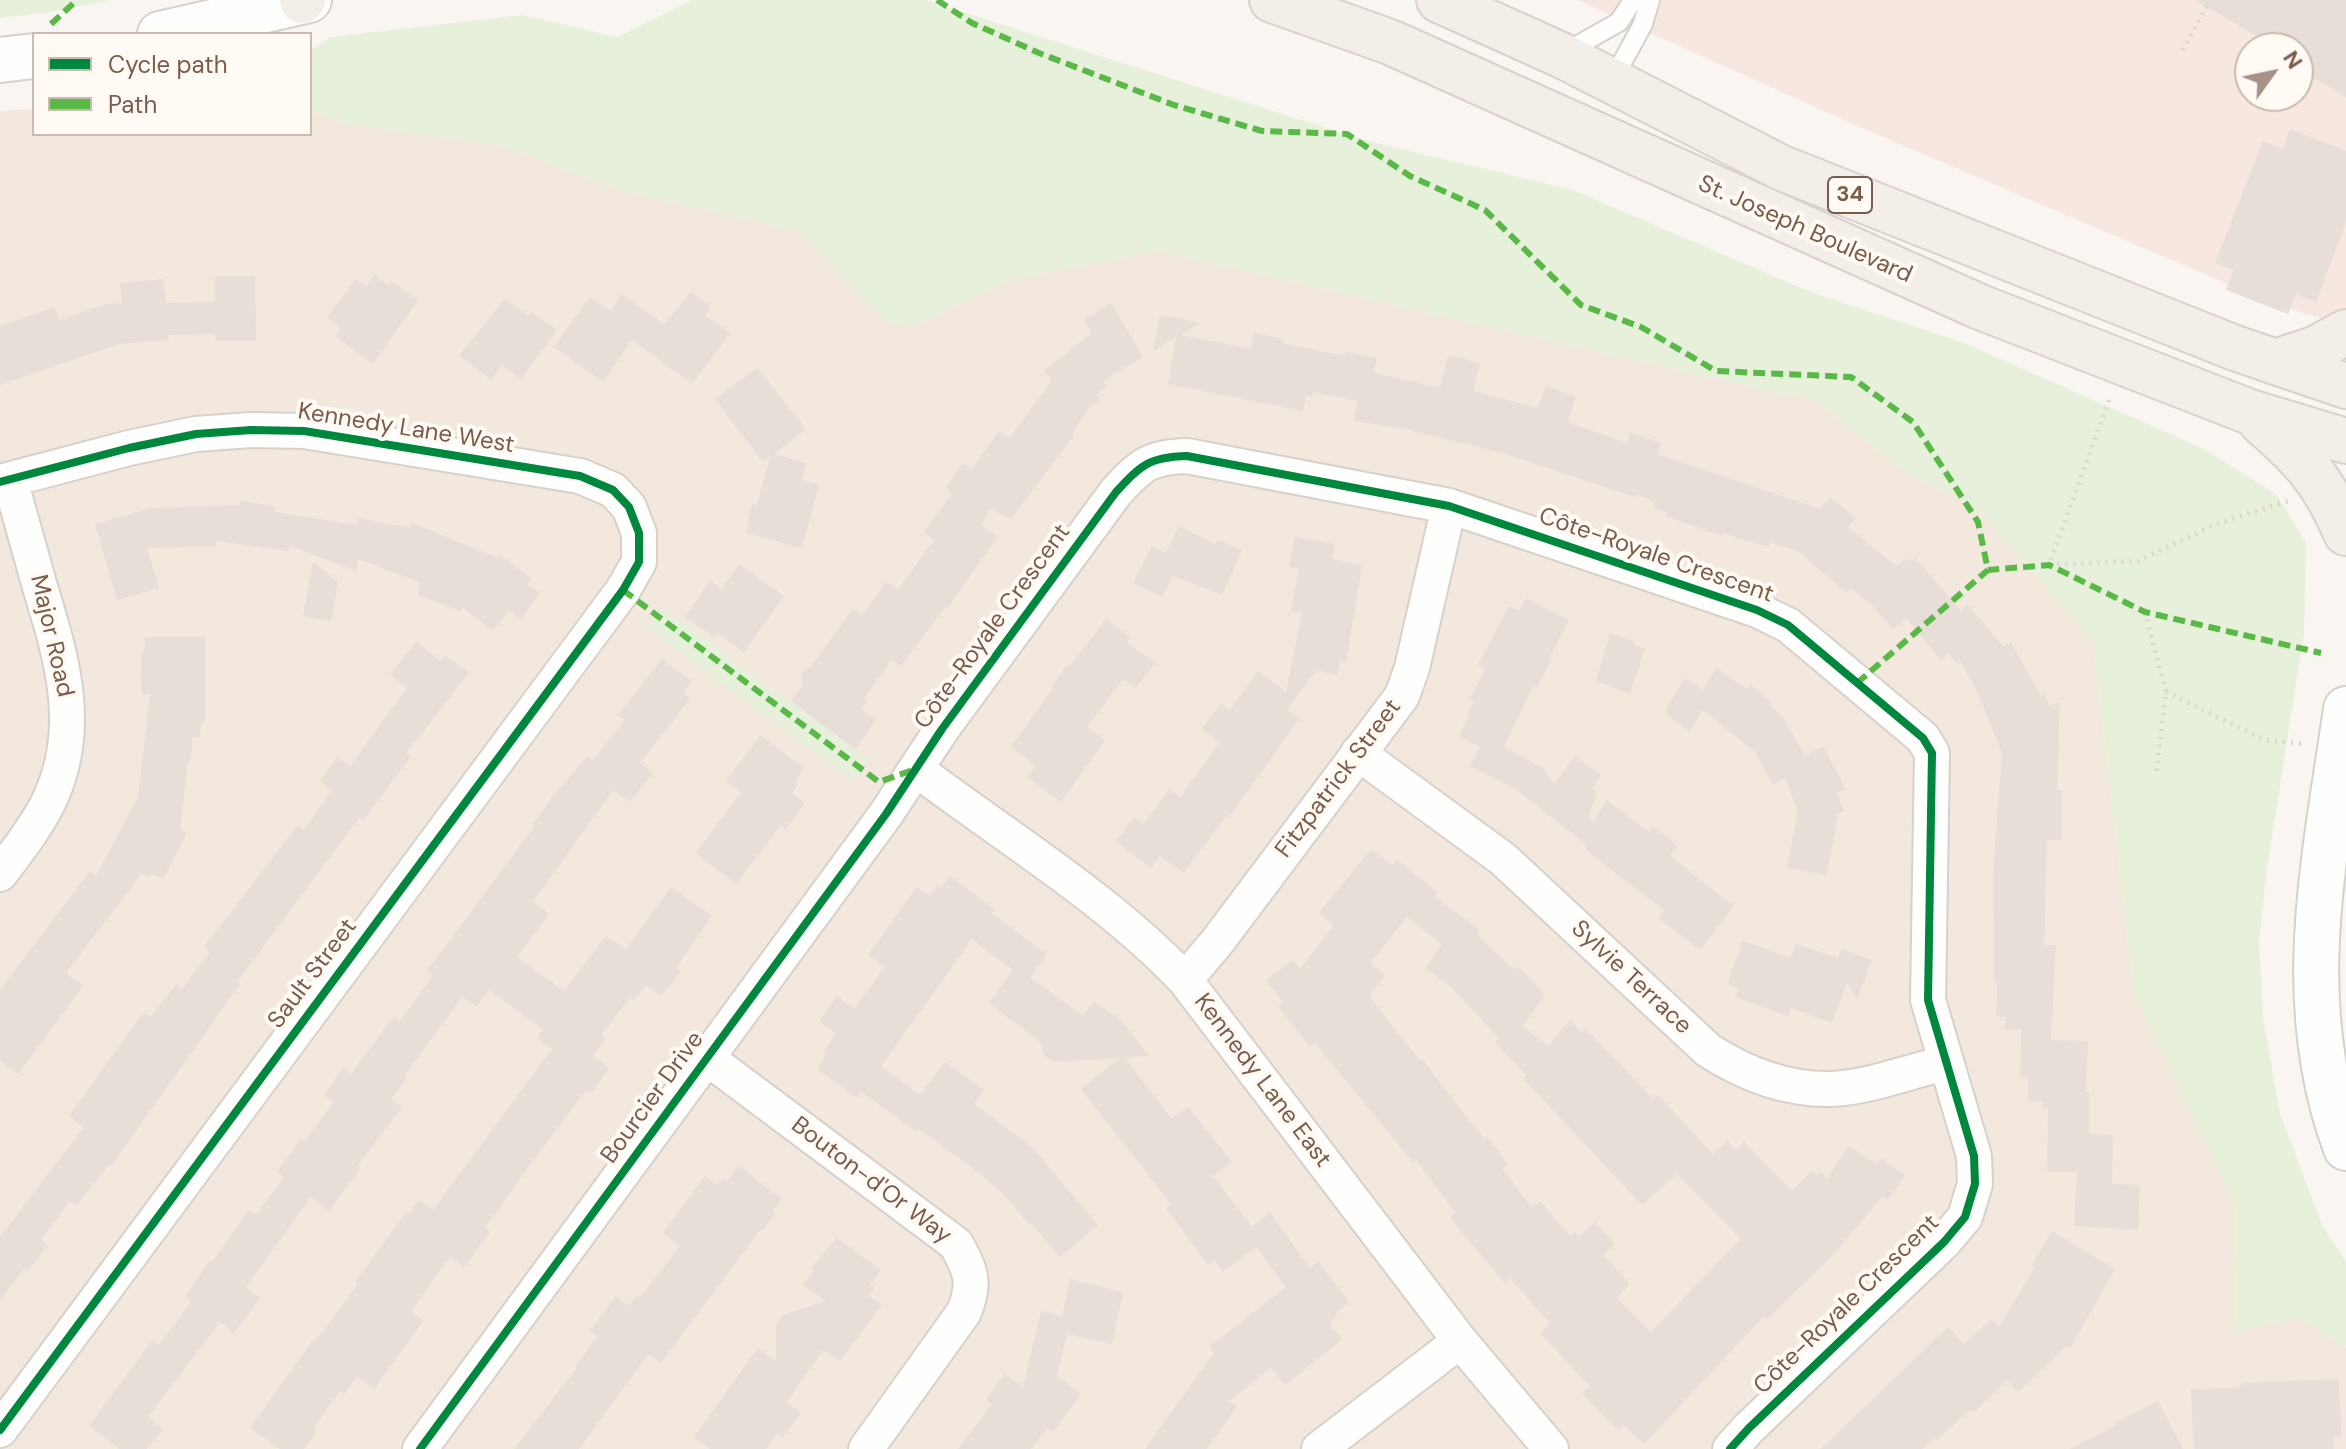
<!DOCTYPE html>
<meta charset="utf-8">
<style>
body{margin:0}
#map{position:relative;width:2346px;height:1449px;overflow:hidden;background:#f9f5f0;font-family:"DM Sans",sans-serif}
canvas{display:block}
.legend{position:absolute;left:32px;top:32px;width:280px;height:104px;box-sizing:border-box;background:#fffaf3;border:2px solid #cabbb1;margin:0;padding:10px 14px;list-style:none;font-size:24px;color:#7a5c4d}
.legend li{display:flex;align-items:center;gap:16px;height:40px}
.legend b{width:40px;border:2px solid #cabbb1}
.north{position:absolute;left:2234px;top:32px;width:80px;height:80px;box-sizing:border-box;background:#fffaf3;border:2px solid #cabbb1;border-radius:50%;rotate:57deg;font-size:22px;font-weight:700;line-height:32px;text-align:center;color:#7a5c4d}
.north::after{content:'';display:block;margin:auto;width:28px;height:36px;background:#a69286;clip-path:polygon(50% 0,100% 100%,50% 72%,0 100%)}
</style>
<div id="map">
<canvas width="2346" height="1449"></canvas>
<ul class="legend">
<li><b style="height:10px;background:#00873e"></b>Cycle path</li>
<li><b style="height:10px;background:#58b947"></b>Path</li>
</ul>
<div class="north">N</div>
</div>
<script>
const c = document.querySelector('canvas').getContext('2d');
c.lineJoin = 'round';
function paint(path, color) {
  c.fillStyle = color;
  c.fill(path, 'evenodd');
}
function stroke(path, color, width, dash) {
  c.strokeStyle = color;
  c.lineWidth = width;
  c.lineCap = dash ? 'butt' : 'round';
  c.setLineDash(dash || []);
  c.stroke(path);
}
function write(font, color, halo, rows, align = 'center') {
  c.font = font + ' "DM Sans",sans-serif';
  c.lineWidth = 8;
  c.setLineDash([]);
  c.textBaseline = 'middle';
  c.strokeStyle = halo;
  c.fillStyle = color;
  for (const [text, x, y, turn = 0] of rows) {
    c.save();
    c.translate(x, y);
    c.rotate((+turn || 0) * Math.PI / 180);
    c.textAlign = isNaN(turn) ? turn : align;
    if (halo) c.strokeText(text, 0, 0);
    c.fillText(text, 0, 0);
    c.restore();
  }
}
paint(new Path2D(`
 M34 109V134H310V111L345 123 504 146 621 190 798 231 888 323 915 325 1013 279 1160 251 1779 393 1812 398 1900 468 1979 510 2093 642 2134 995 2234 1198 2236 1331 2299 1318 2346 1347V1449H0V111Z`), '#f2e8de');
paint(new Path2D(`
 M1577 0H2346V325L2282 307 1857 126ZM2250 48H2298V96H2250Z`), '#f6e8e1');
paint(new Path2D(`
 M0 0H110L44 13 0 18Z
 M692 0H925L1364 140 1573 190 1813 293 1964 343 2202 448 2276 494 2306 543 2304 633 2267 868 2259 941 2263 1018 2280 1114 2322 1225 2346 1262V1347L2299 1318 2236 1332 2234 1198 2134 995 2093 642 1979 510 1900 468 1812 398 1779 393 1160 251 1013 279 914 325 888 323 798 231 621 190 504 146 345 123 310 111V50L331 37 522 15 617 37Z
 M662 607 869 760 853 781 647 628Z`), '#e7f0db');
paint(new Path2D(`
 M2195 0H2346V97L2298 69V48H2277Z
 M2290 129 2346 151V222L2316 302 2296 294 2288 314 2226 290 2234 270 2215 263 2263 141 2283 149Z
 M374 275 388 285 391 281 418 300 373 364 336 336 341 328 327 317 356 279 366 286Z
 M215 276H255L256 341H216L215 334 168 335 169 340 119 344 0 385V326L55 307 59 320 106 304 122 303 120 283 163 279 166 303 215 302Z
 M691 292 711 307 705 315 730 333 692 384 632 340 603 382 554 347 590 297 610 311 622 294 664 324Z
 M505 299 529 316 532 312 557 330 521 379 502 365 491 380 459 356Z
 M1111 303 1143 357 1103 381 1107 387 1096 395 1100 400 1089 408 1072 433 1075 434 1011 519 991 509 981 525 997 537 947 609 945 607 901 666 892 660 864 698 868 700 861 709 876 720 855 749 791 701 803 685 801 675 807 668 811 667 853 609 862 616 886 582 898 590 934 540 924 532 952 493 945 488 963 463 972 469 999 431 1010 438 1052 380 1044 371 1092 333 1084 320Z
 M1160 315 1201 323 1181 335 1251 349 1253 333 1284 339V344L1345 356 1346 352 1377 358 1374 373 1440 388 1448 355 1480 363 1473 391 1538 408 1546 386 1576 397 1567 422 1627 443 1630 432 1661 443 1657 454 1820 509 1830 497 1856 518 1848 527 1896 566 1907 558 1910 562 1915 558 1961 611 1968 605 2004 647 2011 643 2041 696 2045 694 2049 706 2060 702 2057 790H2062V840H2047L2044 945H2056L2051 1040 2088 1041 2086 1092H2089V1134L2113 1135 2112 1184 2140 1185 2138 1230 2074 1226 2077 1172H2047L2048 1108H2043V1102H2028V1078H2020L2021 1030H2005L2006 1017 1996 1016 1997 983H1994L1993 873 2002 753 1977 691 1960 661 1957 664 1948 653 1941 660 1906 618 1893 629 1873 606 1851 588 1847 593 1799 552 1770 542 1769 546 1757 544 1723 533 1722 536 1665 516 1666 512 1654 508 1655 502 1637 494 1635 497 1499 452 1406 429 1354 421 1357 401 1313 392 1312 397 1306 396 1303 411 1168 384 1176 337 1153 351Z
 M757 368 806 429 774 454 806 463 802 480 819 484 802 548 746 533 752 504 757 505 770 456 763 462 715 399Z
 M240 501 275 506 274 512 357 525 358 518 410 528 412 523 498 558 500 555 532 579 527 584 540 593 521 619 509 610 493 631 462 607 460 611 418 595 419 582 358 559 356 571 291 546 288 551 216 541 217 546 147 548 159 588 117 600 95 524 151 508 239 505Z
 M1179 526 1215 544 1217 540 1242 550 1222 595 1173 576 1162 597 1133 583 1152 546 1166 553Z
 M1295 537 1335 544 1332 559 1362 565 1346 663 1340 661 1337 675 1316 670 1287 710 1299 719 1230 816 1228 814 1183 873 1160 856 1151 868 1116 842 1134 817 1144 824 1169 789 1180 797 1220 742 1201 729 1221 704 1230 710 1258 671 1286 692 1302 613 1291 611 1299 569 1289 567Z
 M313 562 338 582 331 621 303 616Z
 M739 564 784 596 744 652 717 633 714 637 685 617 710 581 722 589Z
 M1526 598 1569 620 1549 658 1552 659 1537 688 1533 686 1504 747 1543 768 1554 784 1575 756 1601 775 1592 788 1597 792 1588 818 1594 821 1607 800 1649 832 1653 826 1678 846 1670 856 1734 906 1700 950 1659 918 1664 910 1594 857 1585 848 1587 845 1514 788 1470 766 1480 747 1459 736 1470 713 1468 712 1474 701 1470 699 1485 669 1478 665 1509 606 1519 611Z
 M1106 619 1130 637 1127 642 1155 663 1136 688 1123 679 1087 727 1105 740 1061 802 1027 777 1036 766 1011 747 1054 687 1052 686 1067 665 1070 666Z
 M1610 633 1635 642 1634 645 1645 649 1630 694 1596 681Z
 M145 637H205V721H202L199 738 193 737 190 762H188L180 829 187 833 163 879 152 874 150 877 142 873 66 973 83 986 18 1074 0 1061V990L90 871 96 876 138 797 150 694H142L141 653 144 654Z
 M416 642 441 661 445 655 469 673 406 753 411 756 363 821 359 818 237 982 240 984 111 1166 109 1164 76 1206 70 1201 41 1240 48 1245 28 1271 24 1269 0 1300V1237L84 1127 69 1116 140 1017 145 1014 151 1017 176 984 182 989 210 952 204 947 298 825 304 830 332 790 320 781 337 757 350 766 407 688 390 675Z
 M662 659 692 681 683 693 690 699 640 763 653 773 630 802 613 790 533 902 549 914 517 957 564 991 606 936 626 949 671 887 712 916 676 968 681 971 661 996 646 985 633 1001 630 998 601 1035 606 1038 593 1056 609 1068 591 1093 586 1090 532 1162 485 1228 490 1232 464 1267 450 1257 418 1301 411 1312 423 1321 374 1389 357 1376 344 1394 340 1391 313 1428 317 1431 304 1449H280L250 1428 313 1340 314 1341 325 1329 358 1284 355 1282 406 1213 408 1215 419 1200 433 1210 552 1049 537 1038 543 1029 489 990 476 1007 462 997 404 1076 407 1078 391 1099 402 1107 358 1165 361 1168 329 1211 311 1197 246 1287 260 1298 234 1333 220 1322 148 1417 163 1429 147 1449H119L89 1426 152 1341 159 1345 192 1301 186 1296 210 1260 212 1262 249 1210 256 1215 284 1177 277 1172 300 1140 304 1142 331 1106 332 1101 324 1095 343 1068 351 1074 394 1016 400 1021 433 976 427 971 534 827 532 826 550 800 587 756 593 760 625 720 618 715Z
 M1716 668 1747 689 1750 685 1772 702 1769 705 1782 716 1805 756 1823 746 1846 790 1837 793 1844 811 1838 814 1827 875 1787 868 1798 811 1785 778 1773 785 1755 752 1703 710 1690 731 1667 716V707L1685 678 1703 690Z
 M761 735 804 768 795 781 798 784 792 793 805 803 786 829 781 825 736 884 696 853 741 792 726 781Z
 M1371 849 1393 865 1397 860 1437 892 1434 896 1480 930 1477 935 1514 970 1518 966 1545 995 1523 1026 1548 1046 1570 1020 1582 1033 1586 1029 1653 1099 1658 1095 1713 1154 1727 1141 1736 1150 1744 1142 1792 1191 1812 1171 1817 1176 1820 1172 1827 1178 1849 1146 1876 1164 1880 1158 1905 1175 1888 1200 1883 1196 1828 1260 1766 1320 1763 1317 1644 1444 1624 1425 1619 1430 1582 1394 1590 1386 1540 1333 1550 1323 1510 1278 1505 1283 1468 1240 1450 1217 1456 1213 1416 1160 1413 1162 1315 1043 1310 1047 1278 1006 1283 1002 1266 980 1293 960 1300 969 1334 925 1319 913ZM1407 917 1442 944 1425 968 1449 985 1499 1038 1495 1042 1526 1075 1523 1078 1642 1205 1677 1174 1741 1239 1651 1332 1616 1298 1630 1284 1603 1255 1615 1244 1595 1222 1579 1236 1575 1232 1570 1236 1540 1201 1532 1208 1502 1168 1508 1164 1487 1136 1484 1139 1421 1058 1419 1060 1369 996 1385 975 1370 963Z
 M950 876 994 909 991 913 1047 955 1030 977 1083 1016 1094 1001 1122 1021 1149 1056 1124 1057 1172 1119 1188 1107 1232 1162 1213 1176 1252 1227 1270 1213 1310 1268 1318 1261 1349 1302 1335 1313 1338 1316 1329 1323 1342 1340 1285 1385 1271 1368 1229 1401 1237 1406 1207 1449H1145L1214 1353 1209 1347 1286 1287 1256 1247 1223 1272 1215 1261 1208 1265 1166 1208 1171 1204 1081 1089 1120 1058 1054 1062 1044 1055 1040 1042 989 1003 1013 970 972 939 881 1066 920 1095 945 1062 984 1090 974 1104 1031 1146 1098 1225 1060 1257 1032 1224 1030 1225 1003 1194 982 1175 919 1129 917 1132 861 1092 857 1098 817 1069 826 1055 823 1052 836 1034 819 1021 837 996 854 1009 885 967 868 955 917 887 930 896 937 886 940 889Z
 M1743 941 1791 958 1796 944 1838 958 1842 949 1872 960 1857 999 1847 983 1832 1023 1791 1008 1788 1016 1735 997 1739 988 1727 984Z
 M739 1166 782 1199 772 1211 775 1214 762 1231 760 1230 661 1363 648 1354 579 1449H514L577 1368 575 1367 597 1336 590 1331 616 1296 629 1306 637 1295 640 1298 680 1246 663 1233 705 1176 717 1185 723 1178 727 1181Z
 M2052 1231 2115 1269 2070 1348 2066 1346 2018 1392 2007 1380 1974 1412 1970 1409 1936 1441 1934 1438 1922 1449H1821L1948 1327 1964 1344 1992 1319 1999 1327 2035 1267 2032 1265Z
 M837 1238 881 1270 870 1285 874 1288 869 1296 882 1305 840 1361 823 1350 786 1403 801 1413 782 1438 776 1434 766 1449H710L694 1437 758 1348 776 1361V1325L783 1315 826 1301 803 1285 814 1270 811 1268Z
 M1070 1279 1123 1292 1112 1344 1067 1334 1057 1376 1081 1394 1053 1432 1047 1428 1031 1449H958L992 1404 986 1399 1005 1374 1023 1387 1041 1311 1062 1316Z
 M2339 1379 2341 1436 2334 1437V1449H2194L2191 1390 2241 1387V1383Z
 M2158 1401 2183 1449H2070L2115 1426 2114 1424Z`), '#e6ded7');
const service = new Path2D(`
 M1564 53 1619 22 1633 0
 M1612 81 1643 24 1650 0`);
const minor = new Path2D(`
 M0 482 129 448 196 434 251 430 304 431 580 476 613 490 629 507 639 533V562L623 590 0 1430
 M1358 753 1503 859 1708 1050C1745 1074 1786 1090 1831 1089 1867 1088 1910 1071 1946 1063
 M916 769C1007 838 1107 898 1185 980L1460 1341 1551 1449
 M0 874C17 851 35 829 48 803 84 730 62 659 40 587 30 551 20 516 10 480
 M1185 980 1217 942 1402 696 1412 668 1449 506
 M707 1058 956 1244C971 1271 976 1283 964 1312L866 1449
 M420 1449 886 814 942 729 1116 492C1141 465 1149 457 1187 456L1449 506 1757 610 1788 625 1923 738 1932 753 1928 1000 1974 1156 1975 1184 1965 1217 1944 1242 1749 1428 1730 1449
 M1319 1449 1460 1341`);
const tertiary = new Path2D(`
 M160 34 309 0
 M0 60 34 56
 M2346 709C2325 857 2291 1002 2346 1148`);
const primary = new Path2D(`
 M1272 0 1390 42 1980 307 2250 412 2346 441
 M1439 0 1561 55 1782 168 2235 348 2346 386
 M302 1 303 0
 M2275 362 2317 348 2346 332
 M2261 422C2303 458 2324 481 2346 533`);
stroke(service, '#d7d1cb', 22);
stroke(minor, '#d7d1cb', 38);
stroke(tertiary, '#d7d1cb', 48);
stroke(primary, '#dad1cc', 48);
stroke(new Path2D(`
 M2183 50 2210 0
 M2109 400 2049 565 2138 561 2216 524 2288 501
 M2145 612 2166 692 2156 775
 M2166 692 2265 740 2304 744`), '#dcd5d0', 5, [2, 6]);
stroke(service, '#fefefd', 18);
stroke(minor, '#fefefd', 34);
stroke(tertiary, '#fefefd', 44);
stroke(primary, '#f3eee8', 44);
stroke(new Path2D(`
 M937 0 972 23 1039 53 1174 105 1262 131 1347 134 1410 176 1485 210 1581 305 1641 327 1716 371 1851 377 1913 422 1978 522 1988 570 2049 565 2145 612 2321 653
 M51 24 77 0
 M623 590 879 782 913 770
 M1857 683 1988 570`), '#58b947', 6, [12, 6]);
stroke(new Path2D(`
 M0 482 129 448 196 434 251 430 304 431 580 476 613 490 629 507 639 533V562L623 590 0 1430
 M420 1449 886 814 942 729 1116 492C1141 465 1149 457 1187 456L1449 506 1757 610 1788 625 1923 738 1932 753 1928 1000 1974 1156 1975 1184 1965 1217 1944 1242 1749 1428 1730 1449`), '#00873e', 8);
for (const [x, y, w] of [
 [1850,195,44]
]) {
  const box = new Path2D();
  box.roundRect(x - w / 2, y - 18, w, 36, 6);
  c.fillStyle = '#fffaf3';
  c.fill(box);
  stroke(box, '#7a5c4d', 2);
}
write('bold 22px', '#7a5c4d', null, [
 ["34",1850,195]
]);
write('24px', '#7a5c4d', '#fffaf3', [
 ["St. Joseph Boulevard",1805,230,24],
 ["Kennedy Lane West",406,429,9],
 ["Côte-Royale Crescent",1656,556,19],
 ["Côte-Royale Crescent",993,627,-54],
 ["Major Road",51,636,77],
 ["Fitzpatrick Street",1339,779,-53],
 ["Sault Street",313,974,-53],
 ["Sylvie Terrace",1631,978,43],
 ["Kennedy Lane East",1262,1081,53],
 ["Bourcier Drive",653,1098,-54],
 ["Bouton-d'Or Way",871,1181,37],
 ["Côte-Royale Crescent",1847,1305,-44]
]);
</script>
